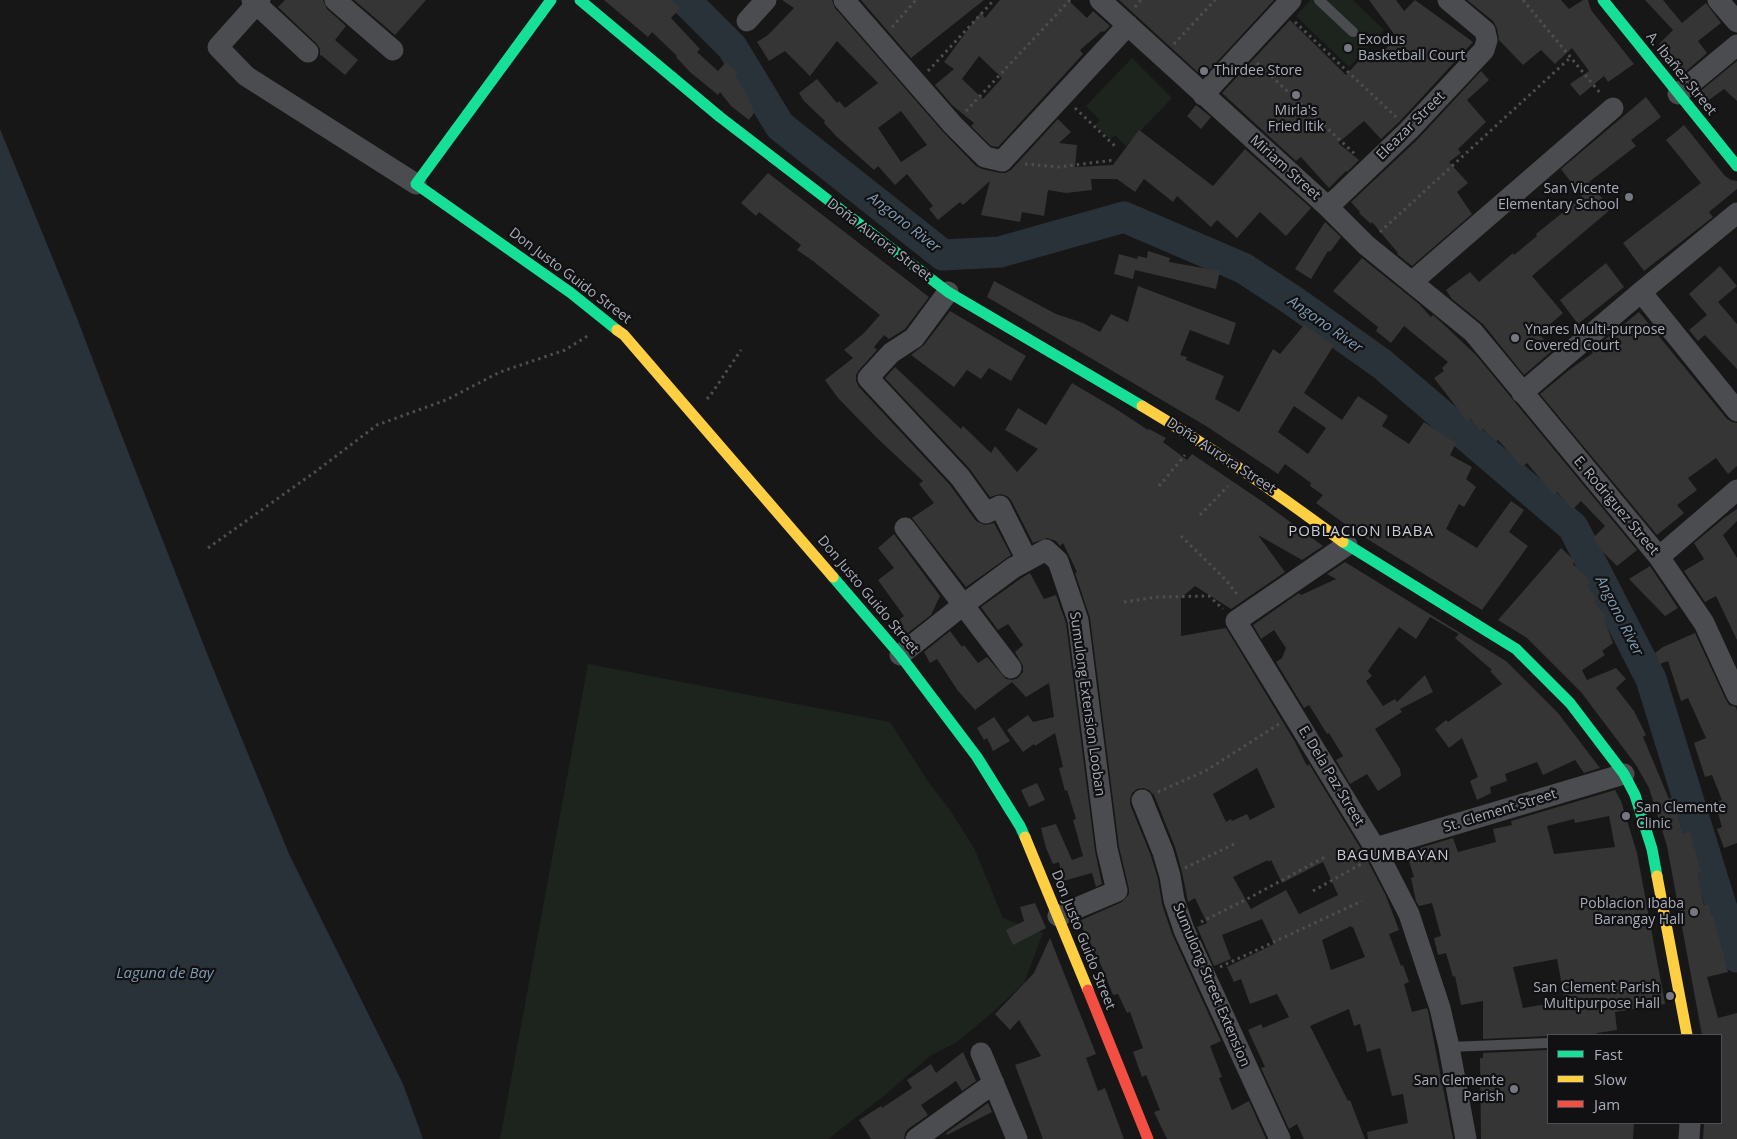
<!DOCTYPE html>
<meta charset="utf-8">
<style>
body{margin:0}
#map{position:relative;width:1737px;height:1139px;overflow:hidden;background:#171717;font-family:"Open Sans",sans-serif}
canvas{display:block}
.legend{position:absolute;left:1547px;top:1034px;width:175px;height:90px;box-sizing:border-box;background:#111113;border:1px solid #4d4f55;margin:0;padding:6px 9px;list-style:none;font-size:15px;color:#a8adb8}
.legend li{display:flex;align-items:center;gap:10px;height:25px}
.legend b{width:25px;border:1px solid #4d4f55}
</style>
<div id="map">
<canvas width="1737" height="1139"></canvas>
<ul class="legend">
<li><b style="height:6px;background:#16e098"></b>Fast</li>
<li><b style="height:6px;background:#ffcf43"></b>Slow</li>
<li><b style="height:6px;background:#f24e42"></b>Jam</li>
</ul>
</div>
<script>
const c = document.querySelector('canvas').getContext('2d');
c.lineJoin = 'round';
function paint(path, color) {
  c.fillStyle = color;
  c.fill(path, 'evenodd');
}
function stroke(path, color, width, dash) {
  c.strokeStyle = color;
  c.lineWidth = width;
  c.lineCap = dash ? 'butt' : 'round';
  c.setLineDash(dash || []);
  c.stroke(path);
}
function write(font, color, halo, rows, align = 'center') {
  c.font = font + ' "Open Sans",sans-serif';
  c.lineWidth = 4.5;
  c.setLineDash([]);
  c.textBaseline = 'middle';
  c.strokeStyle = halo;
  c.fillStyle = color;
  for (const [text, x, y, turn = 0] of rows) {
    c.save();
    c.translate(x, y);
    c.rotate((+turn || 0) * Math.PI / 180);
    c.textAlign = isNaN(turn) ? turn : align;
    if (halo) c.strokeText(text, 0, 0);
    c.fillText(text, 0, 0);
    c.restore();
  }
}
paint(new Path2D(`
 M1311 0H1353L1384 30 1349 67 1296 16Z
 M1132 58 1172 98 1126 146 1115 135 1110 139 1095 125 1100 120 1086 106Z
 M588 664 890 722 929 783 950 810 974 848 1003 918 1043 933 1024 983 993 1012 957 1042 930 1056 885 1095 828 1139H500Z`), '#1d241e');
paint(new Path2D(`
 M0 129 75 313 125 444 210 661 289 854 403 1084 423 1139H0Z`), '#2a3239');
stroke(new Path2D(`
 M685 0 732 47 780 126 943 255 1000 252 1124 217 1243 268 1292 300 1382 364 1573 527 1651 679 1737 957`), '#2a3239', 31);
paint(new Path2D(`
 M285 0H323L327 9 346 26 335 40 358 60 345 75 321 55 320 56V49L316 43 278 7Z
 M354 0H426L395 35Z
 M604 0H672L680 8 671 18 700 49 697 52 718 71 726 62 738 73 735 76 747 93 754 113 749 120 731 106 720 92 718 95 690 72 676 57 677 56 652 32 648 37Z
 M782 0H832L835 8 944 133 976 166 982 169 1000 173H1005L1011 170 1058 119 1071 132 1059 143 1077 145 1075 167 1113 165 1139 130 1213 186 1245 149 1311 208 1286 236 1260 212 1237 238 1217 220 1211 227 1177 196 1173 202 1144 179 1135 192 1117 179H1091L1092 190 1066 193 1048 190 1044 216 1022 212 1020 222 981 215 990 181 963 205 960 202 938 220 929 209 933 206 907 174 895 185 878 166 874 170 836 136 824 123 825 121 804 101 799 93 817 79 837 103 839 101 845 108 878 83 837 41 810 76 785 51 769 61 757 42 768 35 794 8ZM901 111 927 145 901 162 878 128Z
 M861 0H984L911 58Z
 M1000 0H1068L1087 18 1093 11 1110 26 1104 32 1102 31 1080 50 1083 54 998 147 991 146 971 126 974 123 952 105 935 85 954 69 944 62 981 12 985 18ZM979 56 1002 78 983 99 962 79Z
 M1119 0H1274L1203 77Z
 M1369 0H1396L1404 11 1415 0 1473 42 1400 121 1381 139 1364 121 1338 143 1359 160 1347 172 1346 171 1329 188 1301 157 1296 161 1222 93 1290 20 1346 75 1369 50 1377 57 1397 38Z
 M1467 0H1561L1569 9 1583 0H1588L1591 10 1634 64 1608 82 1604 76 1580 96 1570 84 1589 71 1572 48 1555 64 1541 50 1523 65 1499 40 1497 28 1493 21Z
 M1645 0H1663L1682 23 1706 3 1721 23 1698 41 1707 53 1683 74 1659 44 1673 30Z
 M1737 61V101L1724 89 1709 100 1706 96 1703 99 1698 93Z
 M1481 71 1489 80 1467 100 1486 122 1458 149 1461 153 1449 162 1468 183 1457 192 1472 214 1412 266 1397 254 1398 253 1372 222 1371 224 1359 213 1360 212 1351 202 1418 139Z
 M1646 97 1661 117 1631 140 1636 146 1589 182 1611 209 1532 276 1563 313 1539 334 1553 350 1524 375 1483 324 1452 299 1446 290 1470 272 1479 282 1513 253 1514 255 1537 236 1536 234 1582 197 1561 169Z
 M1196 105 1211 117 1201 129 1187 116Z
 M1684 125 1725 176 1731 180 1737 181V189L1709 212 1713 217 1644 271 1623 243 1701 183 1666 140Z
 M768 173 929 297 905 329 889 339 884 335 874 347 877 350 859 370 856 375V381L859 387 950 485 976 521 985 525 994 523 1011 555 966 587 912 518 934 503 919 484 923 481 877 438 838 398 825 380 853 358 844 350 864 333 880 315 813 261 797 250 801 245 759 212 756 216 741 203Z
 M1325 222 1341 237 1330 252 1328 251 1311 279 1295 269Z
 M1148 251 1170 258 1169 262 1220 271 1216 289 1135 270 1133 279 1114 274 1119 254 1137 259 1138 256 1147 258Z
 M1362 258 1419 304 1431 317 1433 315 1442 323 1476 355 1637 550 1617 566 1603 552 1593 538 1605 526 1581 501 1573 509 1557 492 1554 495 1527 463 1522 467 1498 440 1496 442 1483 429 1480 431 1470 418 1468 422 1434 378 1444 371 1442 368 1448 362 1404 326 1391 343 1376 331 1378 327 1333 291Z
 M1606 263 1624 287 1578 324 1560 300Z
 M1720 266 1737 286 1718 302 1737 324V369L1705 335 1698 341 1689 330 1707 315 1689 294Z
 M994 281 1056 314 1083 323 1100 332 1111 314 1128 322 1138 286 1236 323 1229 345 1190 330 1180 355 1187 357 1186 360 1224 376 1215 399 1239 412 1273 349 1280 354 1304 325 1334 345 1304 393 1342 420 1358 396 1388 416 1382 426 1409 444 1424 422 1456 443 1450 455 1472 467 1466 479 1476 487 1464 507 1459 504 1446 529 1477 548 1511 501 1524 510 1509 532 1528 546 1482 610 1356 532 1316 503 1323 495 1310 486 1311 483 1285 464 1278 474 1206 426 987 297ZM1294 406 1326 428 1308 454 1278 432Z
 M950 311 1026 356 1011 381 989 368 981 379 967 370 954 387 911 355 924 345Z
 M1639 312 1727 419 1732 422 1737 423V466L1728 474 1716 458 1688 478 1697 490 1677 505 1684 513 1657 535 1540 394 1569 370 1593 353 1591 351Z
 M895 367 961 429 963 426 991 453 995 446 1017 472 1038 449 1005 430 1018 408 1046 425 1072 383 1116 409 1148 430 1149 429 1166 438 1163 442 1187 460 1192 454 1263 502 1323 546 1302 560 1258 535 1285 572 1231 609 1195 586 1181 598V636L1226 628 1295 742 1307 766 1309 764 1364 854 1386 896 1399 930 1389 934 1401 966 1403 965 1409 982 1404 984 1412 1012 1427 1008 1428 1011 1453 1139H1368L1367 1132 1408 1123 1403 1094 1392 1096 1380 1048 1367 1052 1360 1024 1354 1026 1349 1009 1310 1026 1348 1101 1350 1100 1365 1139H1304L1297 1124 1289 1129 1261 1068 1265 1067 1248 1030 1261 1024 1263 1028 1289 1017 1277 994 1250 1004 1241 979 1234 982 1227 967 1274 944 1262 919 1222 935 1231 959 1214 966 1197 927 1207 923 1195 898 1188 902 1182 872 1175 847 1154 795 1149 790 1143 788 1137 789 1132 793 1130 799V804L1151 856 1158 879 1162 904 1172 934 1221 1041 1210 1046 1222 1077 1219 1078 1232 1110 1249 1101 1266 1139H1167L1154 1112 1160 1110 1146 1075 1142 1077 1133 1052 1143 1048 1130 1012 1127 1013 1118 994 1113 995 1099 960 1079 921 1122 902 1129 894V889L1119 847 1090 618 1075 573 1077 572 1063 543 1060 546 1056 541 1047 538 1033 543 1011 500 1007 496 1000 494 990 497 969 468 885 378ZM1257 768 1275 807 1250 820 1247 814 1232 821 1231 819 1226 822 1213 794ZM1268 860V862L1271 860 1282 883 1323 862 1338 895 1299 914 1286 890 1251 909 1233 877ZM1351 926 1352 928 1353 927 1365 957 1331 970 1322 940Z
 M1737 509V521L1723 535 1737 558V640L1716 596 1705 602 1684 571 1704 559 1694 543 1724 518Z
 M894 534 940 596 931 615 905 635 896 622 904 616 878 580 894 568 878 548Z
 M1561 548 1575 561 1573 564 1591 582 1587 586 1597 599 1594 602 1607 617 1604 619 1613 643 1602 651 1605 655 1582 670 1587 680 1616 668 1626 679 1616 688 1634 711 1646 735 1643 737 1669 799 1672 798 1683 834 1690 832 1701 872 1697 873 1704 905 1709 904 1711 916 1713 915 1728 972 1707 977 1718 1018 1737 1013V1139H1703L1704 1123H1721V1035H1702L1667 846 1649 788 1636 765 1581 692 1527 638 1498 620Z
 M1345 562 1506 661 1558 713 1600 768 1584 773 1575 760 1543 775 1537 762 1505 774 1507 781 1490 787 1491 793 1477 800 1470 781 1478 777 1462 738 1449 748 1435 729 1446 720 1448 722 1502 684 1490 671 1492 670 1455 638 1459 634 1430 617 1416 639 1399 627 1368 671 1372 676 1366 681 1383 706 1395 699 1397 702 1425 675 1433 692 1400 709 1402 712 1375 729 1400 769 1401 776 1378 791 1367 774 1350 784 1336 760 1343 756 1329 733 1327 734 1309 705 1304 708 1276 662 1282 658 1286 648 1274 630 1261 639 1253 625 1299 593 1301 595 1336 579 1327 574Z
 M1650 566 1678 608 1665 616 1629 579Z
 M1030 573 1044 599 1056 595 1066 623 1095 851 1102 884 1096 887 1092 873 1063 881 1059 862 1053 864 1046 848 1041 828 1056 824 1072 860 1083 856 1073 820 1076 819 1067 790 1065 791 1059 768 1063 767 1055 733 1035 746 1034 744 1023 752 1007 730 1028 715 1033 722 1054 717 1049 683 1026 697 1012 682 975 710 958 691 937 659 930 663 924 652 950 631 962 647 964 645 978 663 987 657 1006 679 1012 680 1018 678 1023 672V666L1015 652 1023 645 1008 624 998 630 981 607 1020 579Z
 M1695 633 1726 700 1729 705 1736 707 1737 711V843L1724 848 1717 829 1722 827 1715 803 1722 800 1712 775 1705 777 1694 743 1706 738 1688 698 1681 701 1668 661 1660 664 1655 653 1663 647Z
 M994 717 1010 741 993 751 987 738 984 740 977 728Z
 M1037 783 1045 800 1029 807 1021 790Z
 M1615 790 1621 801 1637 853 1666 1009 1665 1004 1615 1012 1617 1030 1597 1033 1596 1035H1548V1036L1483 1039V1001L1461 1005 1455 976 1453 977 1446 953 1438 955 1434 938 1441 936 1432 903 1419 906 1416 901 1411 878 1414 877 1406 852 1453 838 1458 852 1496 842 1493 829 1512 825 1511 821ZM1609 816 1615 847 1554 854 1547 826 1574 819 1575 823ZM1557 959 1565 1001 1523 1008 1513 967Z
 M1035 903 1046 928 1013 945 1006 930 1024 921 1020 907Z
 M1050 938 1096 1054 1086 1058 1098 1091 1105 1088 1124 1139H1043L1015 1065 1041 1056 1019 1020 1010 1030 995 1014 1034 973Z
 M1548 1050V1123L1634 1124 1633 1139H1481L1480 1058H1483V1053Z
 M963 1052 976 1081 962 1091 956 1081 921 1105 928 1115 908 1129 905 1133 904 1139H871L859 1120 881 1106 882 1108 912 1088 907 1080 931 1064 936 1073Z
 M988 1103 992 1112 947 1135 946 1133Z`), '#353536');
stroke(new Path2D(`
 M1523 0 1601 94
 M1135 7 1141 0
 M1295 22 1396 117
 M892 27 916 0
 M1174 44 1215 0
 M1257 63 1357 156
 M928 71 994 0
 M1075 108 1116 147
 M966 111 1070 0
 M1025 164 1059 167 1114 160
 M1380 232 1571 57
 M707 399 712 393 741 350
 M1159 486 1185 455
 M1200 515 1228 486
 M1181 536 1226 580 1239 597
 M208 548 315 472 377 425 446 400 500 372 565 350 589 335
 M1124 602 1157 597 1209 596 1223 609
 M1158 792 1207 770 1279 724
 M1185 868 1236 843
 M1313 891 1363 863
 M1201 922 1249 898 1325 857
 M1220 967 1362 901`), '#4d4e52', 3, [2.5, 4]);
stroke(new Path2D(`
 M1319 0 1353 32
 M1449 1047 1548 1043`), '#4b4c50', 10);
stroke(new Path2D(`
 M252 0 308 52
 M260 0 218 47 246 76 416 184
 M335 0 393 50
 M844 0 953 125 985 157 1002 161 1128 25
 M1100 0 1328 207 1366 245 1473 332 1659 557 1704 623 1737 695
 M1718 0 1737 22
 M747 21 766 0
 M1678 94 1737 45
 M1203 95 1291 0
 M1328 207 1409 130 1484 50 1487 40 1485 31 1448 0
 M1412 282 1613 108
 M948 292 914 338 891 353 868 378 960 477 986 513 1000 506 1027 560
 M1641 292 1737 411
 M1522 393 1641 292 1737 213
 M905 528 1011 668
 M1347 545 1236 621 1375 848 1409 914 1440 1008 1449 1047 1466 1139
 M1659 557 1737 490
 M900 655 963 605 1013 568 1046 550 1058 561 1078 620 1107 849 1117 891 1058 916
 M1142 800 1163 852 1170 876 1174 900 1184 930 1280 1139
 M1375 848 1624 774
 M981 1053 1017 1139
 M916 1139 994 1083
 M1689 1139 1690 1123`), '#4b4c50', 21);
stroke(new Path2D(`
 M551 0 416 184 571 293 617 330
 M580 0 720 117 948 292 1142 406
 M1603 0 1737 166
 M1343 542 1516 649 1570 703 1624 774 1635 795 1652 849 1657 876
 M833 577 900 655 977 757 1020 826 1025 837`), '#16e098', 11);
stroke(new Path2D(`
 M617 330 624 335 833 577
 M1142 406C1213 448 1277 493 1343 542
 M1025 837 1088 990
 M1657 876 1687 1035`), '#ffcf43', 11);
stroke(new Path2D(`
 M1088 990 1148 1139`), '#f24e42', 11);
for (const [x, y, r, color] of [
 [1348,48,5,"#757880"],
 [1204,71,5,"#757880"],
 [1296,95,5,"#757880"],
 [1629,197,5,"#757880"],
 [1515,338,5,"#757880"],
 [1626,816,5,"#757880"],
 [1694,912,5,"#757880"],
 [1670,996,5,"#757880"],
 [1514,1089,5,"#757880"]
]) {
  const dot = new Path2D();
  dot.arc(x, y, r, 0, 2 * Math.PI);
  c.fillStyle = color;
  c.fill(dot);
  stroke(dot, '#111113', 2);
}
write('14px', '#a8adb8', '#111113', [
 ["Exodus",1358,40],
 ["Basketball Court",1358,56],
 ["Thirdee Store",1214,71],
 ["Mirla's",1296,111,"center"],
 ["Fried Itik",1296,127,"center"],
 ["San Vicente",1619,189,"right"],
 ["Elementary School",1619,205,"right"],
 ["Ynares Multi-purpose",1525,330],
 ["Covered Court",1525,346],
 ["San Clemente",1636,808],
 ["Clinic",1636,824],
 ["Poblacion Ibaba",1684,904,"right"],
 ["Barangay Hall",1684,920,"right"],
 ["San Clement Parish",1660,988,"right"],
 ["Multipurpose Hall",1660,1004,"right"],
 ["San Clemente",1504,1081,"right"],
 ["Parish",1504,1097,"right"]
], 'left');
write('14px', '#a8adb8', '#111113', [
 ["A. Ibañez Street",1681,74,51],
 ["Eleazar Street",1411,126,-45],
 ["Miriam Street",1285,168,42],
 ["Doña Aurora Street",879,240,37],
 ["Don Justo Guido Street",570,276,37],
 ["Doña Aurora Street",1221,456,33],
 ["E. Rodriguez Street",1616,506,50],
 ["Don Justo Guido Street",868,595,50],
 ["Sumulong Extension Looban",1087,704,82],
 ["E. Dela Paz Street",1331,776,59],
 ["St. Clement Street",1500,811,-17],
 ["Don Justo Guido Street",1083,940,68],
 ["Sumulong Street Extension",1211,985,67]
]);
write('italic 15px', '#7f9bb3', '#111113', [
 ["Angono River",904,223,38],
 ["Angono River",1325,325,35],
 ["Angono River",1619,616,63],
 ["Laguna de Bay",165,974]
]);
c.letterSpacing = '1px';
write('15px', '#c9ccd4', '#111113', [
 ["POBLACION IBABA",1361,532],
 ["BAGUMBAYAN",1393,856]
]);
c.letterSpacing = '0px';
</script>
